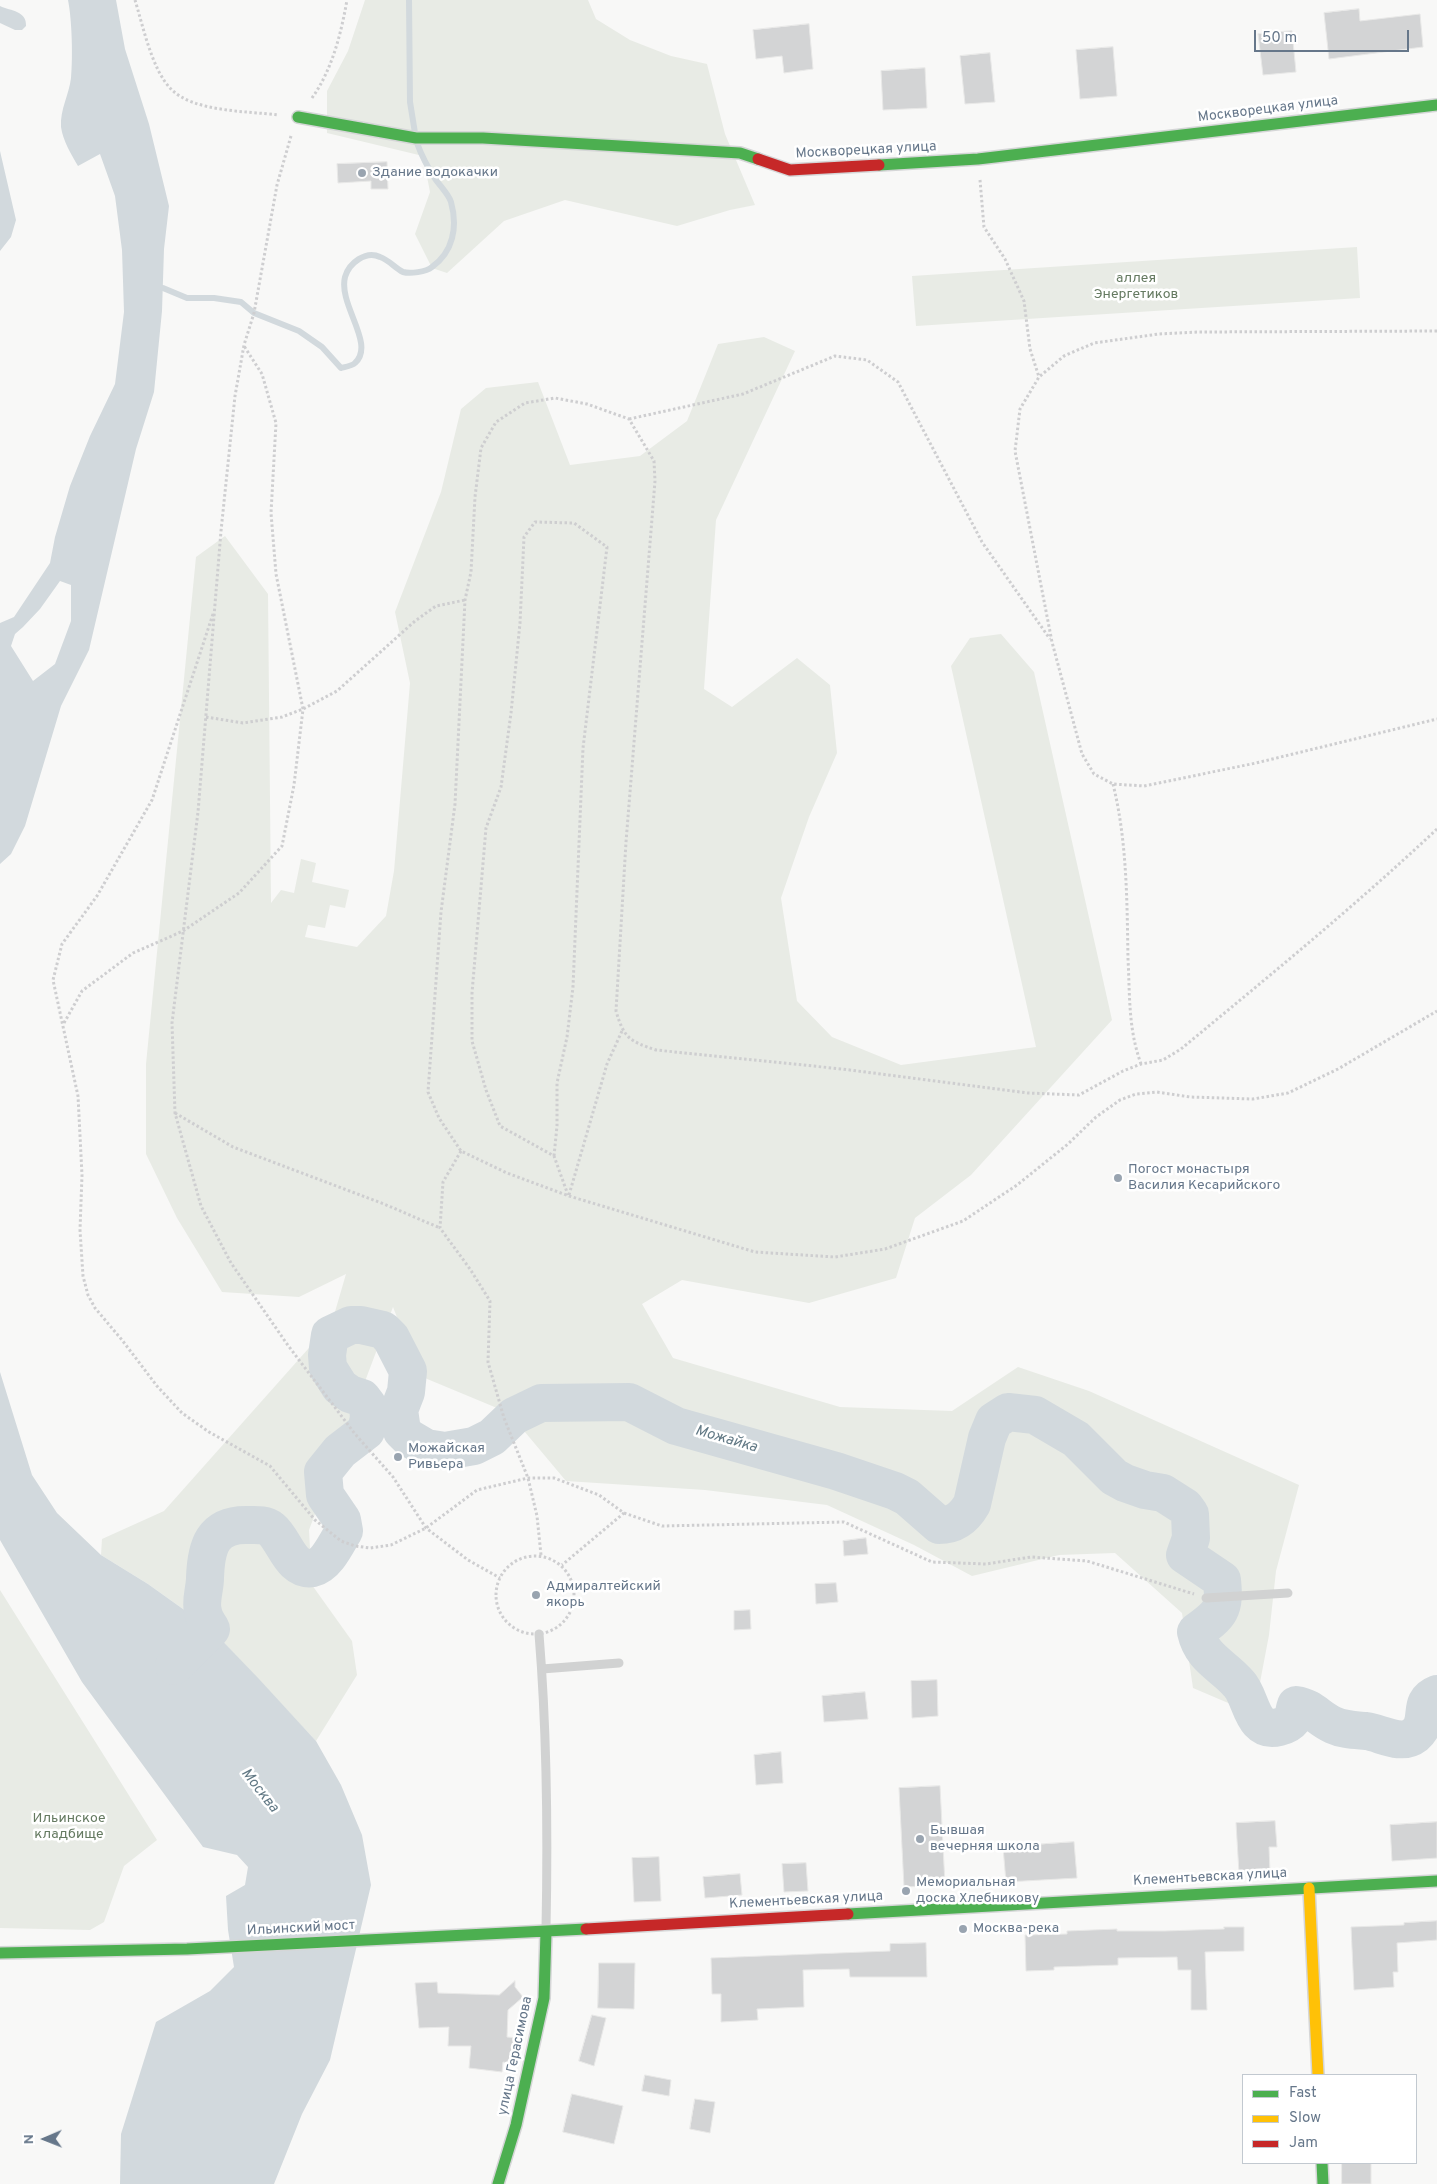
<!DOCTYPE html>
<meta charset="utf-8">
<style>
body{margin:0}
#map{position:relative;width:1437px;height:2184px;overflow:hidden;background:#f8f8f7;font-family:Overpass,sans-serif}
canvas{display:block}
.legend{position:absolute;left:1242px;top:2074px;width:175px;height:90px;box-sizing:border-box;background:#fff;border:1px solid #c2c9d0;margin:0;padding:6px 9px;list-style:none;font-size:15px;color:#66778a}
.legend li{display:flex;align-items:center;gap:10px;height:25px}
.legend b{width:25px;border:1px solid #c2c9d0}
.north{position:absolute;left:20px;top:2114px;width:50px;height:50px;-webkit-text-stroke:4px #fff;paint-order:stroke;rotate:269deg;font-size:14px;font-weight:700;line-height:20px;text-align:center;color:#66778a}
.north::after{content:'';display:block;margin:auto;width:18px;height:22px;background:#66778a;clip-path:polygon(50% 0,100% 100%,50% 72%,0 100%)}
.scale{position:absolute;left:1254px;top:30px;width:155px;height:22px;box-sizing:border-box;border:2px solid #66778a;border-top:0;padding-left:6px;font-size:15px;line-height:18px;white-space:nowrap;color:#66778a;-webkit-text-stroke:4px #fff;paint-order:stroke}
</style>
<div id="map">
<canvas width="1437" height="2184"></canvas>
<ul class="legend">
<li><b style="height:6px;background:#4caf50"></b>Fast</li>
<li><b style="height:6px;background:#ffc107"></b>Slow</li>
<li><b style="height:6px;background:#c62828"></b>Jam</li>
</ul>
<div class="north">N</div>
<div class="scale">50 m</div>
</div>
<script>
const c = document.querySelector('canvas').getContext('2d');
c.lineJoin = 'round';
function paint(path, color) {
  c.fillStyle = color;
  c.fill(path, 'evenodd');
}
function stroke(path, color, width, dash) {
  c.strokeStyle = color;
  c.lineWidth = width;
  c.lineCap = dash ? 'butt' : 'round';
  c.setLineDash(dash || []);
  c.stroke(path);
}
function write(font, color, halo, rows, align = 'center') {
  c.font = font + ' Overpass,sans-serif';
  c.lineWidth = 5;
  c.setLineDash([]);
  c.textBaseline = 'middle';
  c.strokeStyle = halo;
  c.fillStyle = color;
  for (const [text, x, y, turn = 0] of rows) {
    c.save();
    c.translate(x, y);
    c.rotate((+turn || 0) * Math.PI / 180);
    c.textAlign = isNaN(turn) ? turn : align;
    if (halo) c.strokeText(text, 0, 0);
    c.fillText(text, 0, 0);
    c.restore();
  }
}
paint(new Path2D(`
 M365 0H588L596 19 630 40 671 56 707 64 725 134 755 205 730 210 677 226 565 200 504 221 447 273 432 268 415 234 430 192 423 156 327 133V91L348 51Z
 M1357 247 1360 298 916 326 912 276Z
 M764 337 795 351 716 520 704 689 732 707 797 658 830 685 837 753 809 817 781 898 797 1001 832 1037 901 1065 1036 1047 951 666 970 638 1001 634 1034 672 1112 1020 971 1175 915 1218 896 1278 809 1303 682 1280 642 1304 673 1358 840 1407 952 1411 1018 1367 1089 1391 1299 1485 1276 1571 1269 1635 1254 1714 1193 1688 1182 1613 1115 1553 1059 1555 972 1576 914 1545 827 1505 705 1490 566 1481 509 1413 420 1376 393 1307 309 1530 312 1585 352 1641 357 1675 316 1741 211 1629 148 1584 101 1555 102 1539 164 1511 332 1322 346 1274 299 1297 222 1292 177 1218 146 1154V1064L196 557 225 536 268 594 271 903 281 890 294 893 301 859 316 863 312 882 349 890 345 908 330 905 325 928 308 925 305 937 357 947 386 916 394 871 410 683 395 612 441 492 461 409 486 388 538 382 570 465 640 456 687 421 718 344Z
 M0 1590 157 1840 124 1866 104 1922 90 1930 0 1928Z`), '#e8ebe5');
paint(new Path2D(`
 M68 0H116L125 49 149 124 169 206 164 249 162 311 154 392 136 449 89 650 61 706 25 826 11 854 0 864V623L14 617 50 563 55 537 70 486 90 436 115 384 124 312 122 250 115 196 100 154 78 166C71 154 63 141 61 127 60 109 69 95 71 78 73 57 72 20 68 0ZM60 581 71 585V621L55 664 33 681 11 646 15 634 23 627 40 609Z
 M0 6C11 11 27 11 26 26L22 30H15L0 23Z
 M0 151 16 220 11 237 0 251Z
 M0 1372 32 1475 57 1513 101 1555 148 1584 211 1629 259 1679 316 1741 341 1785 362 1835 371 1885 330 2060 302 2114 274 2184H120L121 2134 156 2022 210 1991 234 1967 228 1930 226 1896 245 1885 248 1867 237 1855 203 1847 82 1682 0 1540Z`), '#d2d9dd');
stroke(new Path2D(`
 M409 0 410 102 415 133
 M163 288 187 298H214L241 302 254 313 299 331 322 347 341 368C345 367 352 366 355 363 376 344 338 305 345 277 349 263 366 250 380 257 389 260 395 268 403 272 410 274 426 272 432 267 453 252 458 227 451 202 449 195 441 187 436 180 428 168 422 157 417 143`), '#d2d9dd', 6);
stroke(new Path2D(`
 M174 1666 211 1629C208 1624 204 1618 203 1612 200 1601 205 1589 205 1578 206 1547 212 1524 248 1525 255 1525 265 1524 271 1529 285 1540 290 1572 313 1568 327 1565 337 1542 344 1531L342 1520 325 1495 323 1472 340 1451 366 1431 369 1418 368 1406 362 1398 350 1394 340 1387 328 1368 327 1355 330 1335 351 1325H361L383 1330 391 1338 408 1371 406 1392 399 1410 402 1431 409 1438 426 1448 445 1451 474 1446 492 1437 514 1416 541 1403 629 1402 676 1426 836 1471 895 1491 907 1497 939 1525C955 1525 964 1518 972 1504L987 1438 994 1421 1008 1412 1035 1415 1076 1439 1114 1477 1125 1483 1145 1490 1163 1493 1185 1507 1190 1514 1191 1538 1185 1555 1222 1580C1225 1610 1221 1614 1196 1632 1202 1659 1223 1665 1239 1684 1252 1698 1251 1734 1279 1727 1283 1726 1289 1724 1292 1720 1294 1716 1294 1710 1296 1705 1312 1707 1319 1719 1333 1725 1344 1730 1354 1730 1366 1731 1381 1733 1401 1746 1415 1735 1432 1721 1416 1702 1437 1694`), '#d2d9dd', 38);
const building = new Path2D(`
 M1359 9 1360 21 1420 14 1423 47 1329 59 1324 13Z
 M809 24 813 69 784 73 782 56 756 59 753 30Z
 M1292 31 1296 72 1263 75 1258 34Z
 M1113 47 1117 96 1080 99 1076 50Z
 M990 53 995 102 965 104 960 56Z
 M925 68 927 108 883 110 881 71Z
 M387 162 388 189H371V181L338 183 337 164Z
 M866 1538 868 1554 844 1556 843 1541Z
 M836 1583 838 1602 816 1604 815 1584Z
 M750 1610 751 1629 734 1630V1611Z
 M937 1680 938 1716 912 1718 911 1681Z
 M865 1692 868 1719 824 1722 822 1696Z
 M781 1752 783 1783 756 1785 754 1755Z
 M940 1786 945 1885 904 1887 899 1788Z
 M1275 1821 1277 1847H1269L1270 1872 1239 1873 1236 1823Z
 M1437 1822V1858L1392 1861 1390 1825Z
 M1074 1842 1077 1878 1006 1882 1003 1847Z
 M659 1857 661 1901 634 1902 632 1858Z
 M806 1863 808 1891 784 1892 782 1864Z
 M740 1874 742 1895 705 1898 703 1877Z
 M1437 1921V1940L1397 1943 1398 1972H1393L1394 1987 1354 1990 1351 1927 1404 1925V1923Z
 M1224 1927H1244V1951L1205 1952 1207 2010H1191V1970H1178L1177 1957 1118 1958V1965L1054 1967V1970L1026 1971 1025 1935 1067 1934V1931L1117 1929V1931H1165L1224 1929Z
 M926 1943 927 1977H850L849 1969 803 1970 804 2007 757 2009 758 2020 721 2022V1994H712L711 1958 890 1951V1944Z
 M599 1963H635L634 2009 598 2008Z
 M515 1981V1987L523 1997 508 2010 507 2037 518 2038 515 2064 503 2062 502 2072 469 2068 471 2046H448L449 2027 419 2028 415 1983 437 1982 438 1993 499 1995Z
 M592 2015 606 2018 594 2066 579 2061Z
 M645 2075 671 2080 669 2096 642 2091Z
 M572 2094 623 2106 614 2144 563 2132Z
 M695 2099 715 2102 710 2133 690 2129Z
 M1342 2163H1371V2184H1342Z`);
paint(building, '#d3d4d5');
stroke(building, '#e8e8e7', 1);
const fast = new Path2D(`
 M298 117 416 138H483L740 153 758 159
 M879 165 978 159 1437 105
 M848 1914 1437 1881
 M0 1953 187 1949 586 1929
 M1322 2163 1323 2184
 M498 2184 516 2125 544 1998 546 1932`);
const slow = new Path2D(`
 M1309 1888 1318 2075`);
const jam = new Path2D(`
 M758 159 790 170 879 165
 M586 1929 848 1914`);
stroke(fast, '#d5d6d7', 14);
stroke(slow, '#d5d6d7', 14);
stroke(jam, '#d5d6d7', 14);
stroke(new Path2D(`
 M135 0C143 26 152 70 171 89 193 112 247 111 278 115
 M312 98C332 70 341 34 347 0
 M291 136 277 185 254 313 244 345 235 396 221 531 198 812 172 1023 175 1113 201 1206 231 1263 287 1344 355 1434 393 1477 426 1528 468 1560 500 1578
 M980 180 984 227 1005 259 1024 301 1030 349 1039 377
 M1437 331 1198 332 1159 334 1094 343 1064 356 1039 377 1020 409 1015 451 1052 642 1082 754 1094 774 1113 784 1144 786 1256 763 1437 719
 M629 419 743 394 835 356 867 360 898 382 982 542 1050 639
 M213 614 152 800 97 896 62 944 53 980 78 1096 82 1175 80 1230 83 1276 88 1295 95 1308 122 1340 157 1386 182 1413 209 1432 270 1466 315 1520 341 1541 355 1546 370 1548 391 1545 426 1528 477 1490 528 1478H554L599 1495 624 1513 562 1565
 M206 717 243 723 282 717 303 709 337 691 415 621 436 606 465 600
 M1113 784C1127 841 1127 900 1128 959 1130 996 1128 1028 1141 1064
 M1437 829C1355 906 1268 977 1181 1049L1163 1060 1141 1064 1123 1071 1079 1095 1028 1093 842 1069 656 1050C629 1041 624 1038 616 1011L626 842 655 481 654 461 629 419 587 404 555 398 525 403 496 422 481 448 475 497 471 572 465 600 455 804 441 912 428 1092 439 1118 461 1151 507 1173 569 1196 755 1252 835 1257 885 1249 963 1221 1017 1185 1068 1144 1096 1117 1120 1100 1136 1094 1157 1092 1190 1097 1253 1099 1288 1093 1338 1069 1437 1011
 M64 1023 82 991 133 953 183 931 239 893 282 846 294 785 303 709 276 574 271 513 276 423 262 374 244 346
 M175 1113 233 1147 384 1204 440 1228
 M461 1151 443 1182 440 1228 470 1269 490 1301 488 1362 504 1418 528 1478 537 1516 541 1555
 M554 1156 557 1126V1083L567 1037 573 987 583 748 607 547 574 523 535 522 524 537 520 623 511 713 501 787 486 828 472 993V1041L486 1090 500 1126 554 1156 568 1195
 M569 1195 607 1064 622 1031
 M624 1513 662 1526 844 1522 932 1562 986 1564 1031 1557 1087 1561 1194 1594
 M496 1595a39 39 0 1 1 78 0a39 39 0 1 1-78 0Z`), '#ceced0', 3, [2.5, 2.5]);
stroke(new Path2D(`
 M1206 1598 1288 1593
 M539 1634C547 1732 548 1831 546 1929
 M542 1669 619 1663`), '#d1d2d2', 9);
stroke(fast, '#4caf50', 11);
stroke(slow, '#ffc107', 11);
stroke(jam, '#c62828', 11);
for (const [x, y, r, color] of [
 [362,173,5,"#99a4b0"],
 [1118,1178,5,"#99a4b0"],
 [398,1457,5,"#99a4b0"],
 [536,1595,5,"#99a4b0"],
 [920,1839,5,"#99a4b0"],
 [906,1891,5,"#99a4b0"],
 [963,1929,5,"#99a4b0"]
]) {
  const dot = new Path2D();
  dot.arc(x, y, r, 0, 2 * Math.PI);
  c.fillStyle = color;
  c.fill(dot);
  stroke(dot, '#fff', 2);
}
write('14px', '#66778a', '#fff', [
 ["Москворецкая улица",1268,110,-7],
 ["Москворецкая улица",866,151,-3],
 ["Клементьевская улица",1210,1878,-3],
 ["Клементьевская улица",806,1901,-3],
 ["Ильинский мост",301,1929,-3],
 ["улица Герасимова",516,2056,-78]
]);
write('14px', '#66778a', '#fff', [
 ["Здание водокачки",372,173],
 ["Погост монастыря",1128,1170],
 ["Василия Кесарийского",1128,1186],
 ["Можайская",408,1449],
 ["Ривьера",408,1465],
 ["Адмиралтейский",546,1587],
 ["якорь",546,1603],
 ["Бывшая",930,1831],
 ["вечерняя школа",930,1847],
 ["Мемориальная",916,1883],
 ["доска Хлебникову",916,1899],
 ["Москва-река",973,1929]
], 'left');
write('14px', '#657a61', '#fff', [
 ["аллея",1136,279],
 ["Энергетиков",1136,295],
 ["Ильинское",69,1819],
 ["кладбище",69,1835]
]);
write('italic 15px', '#627985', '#fff', [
 ["Можайка",726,1440,16],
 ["Москва",259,1791,52]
]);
</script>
